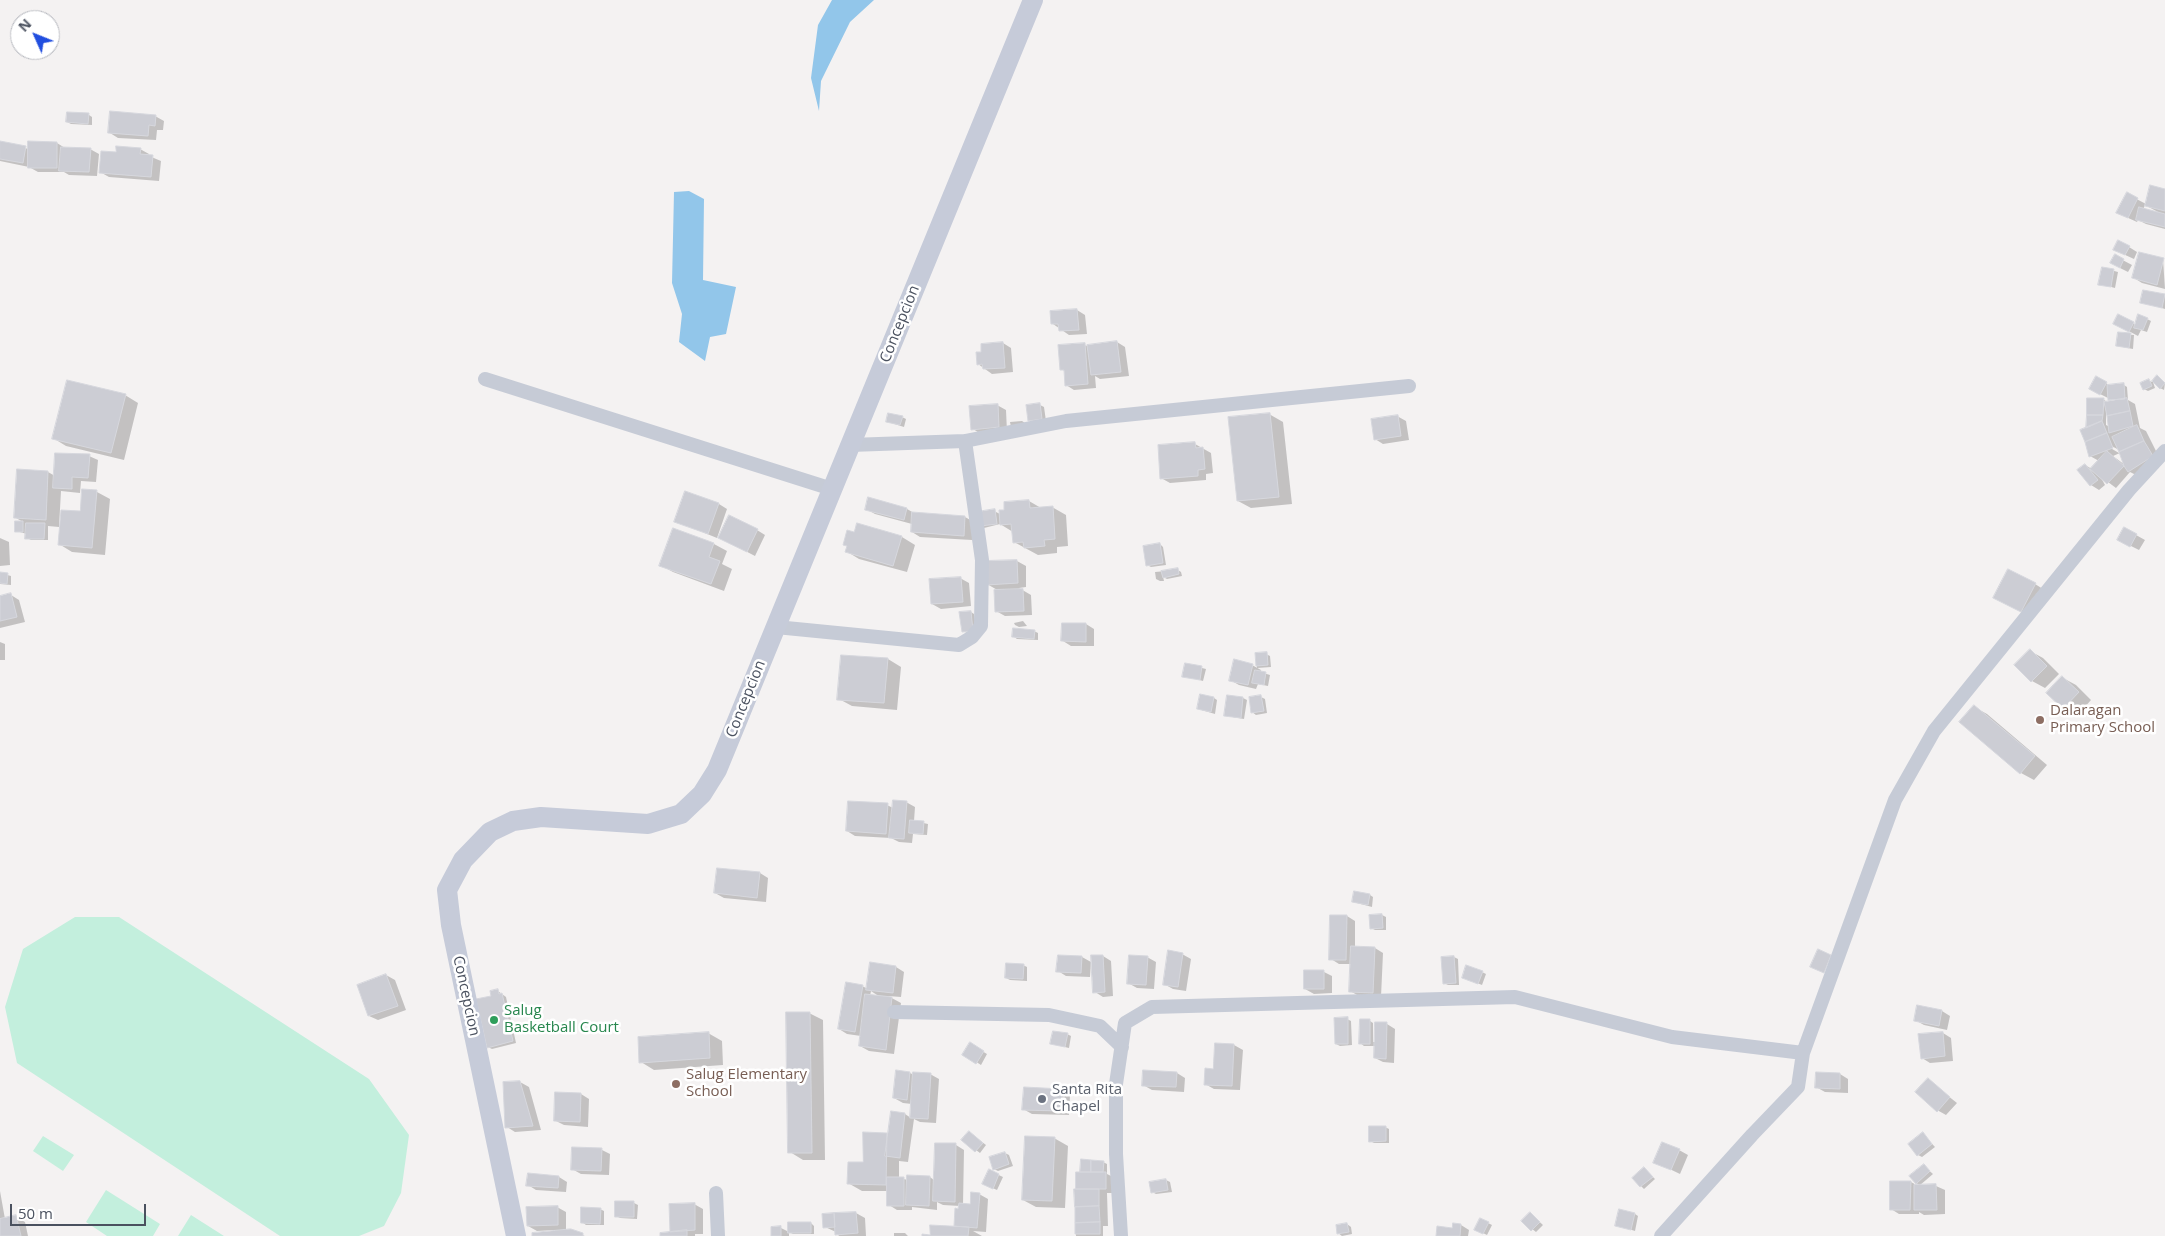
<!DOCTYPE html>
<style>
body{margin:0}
#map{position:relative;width:2165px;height:1236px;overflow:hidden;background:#f4f2f2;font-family:"Open Sans",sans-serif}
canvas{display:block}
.north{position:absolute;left:10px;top:10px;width:50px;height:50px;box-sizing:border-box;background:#fff;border:1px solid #b7b9bf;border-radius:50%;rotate:314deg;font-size:14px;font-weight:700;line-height:20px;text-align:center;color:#4a515f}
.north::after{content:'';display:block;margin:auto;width:18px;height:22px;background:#214edf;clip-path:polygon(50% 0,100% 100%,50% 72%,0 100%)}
.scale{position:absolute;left:10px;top:1204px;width:136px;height:22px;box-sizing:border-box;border:2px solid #4a515f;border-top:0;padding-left:6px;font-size:15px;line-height:18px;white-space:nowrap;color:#4a515f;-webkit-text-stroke:4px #fff;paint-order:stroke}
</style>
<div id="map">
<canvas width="2165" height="1236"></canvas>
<div class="north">N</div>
<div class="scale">50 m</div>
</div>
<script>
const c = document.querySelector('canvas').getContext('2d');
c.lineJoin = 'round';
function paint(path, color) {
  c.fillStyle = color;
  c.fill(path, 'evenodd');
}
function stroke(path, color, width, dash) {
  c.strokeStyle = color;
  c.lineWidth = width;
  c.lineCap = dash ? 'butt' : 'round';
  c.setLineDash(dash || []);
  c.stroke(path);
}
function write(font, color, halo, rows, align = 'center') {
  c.font = font + ' "Open Sans",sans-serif';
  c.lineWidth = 5;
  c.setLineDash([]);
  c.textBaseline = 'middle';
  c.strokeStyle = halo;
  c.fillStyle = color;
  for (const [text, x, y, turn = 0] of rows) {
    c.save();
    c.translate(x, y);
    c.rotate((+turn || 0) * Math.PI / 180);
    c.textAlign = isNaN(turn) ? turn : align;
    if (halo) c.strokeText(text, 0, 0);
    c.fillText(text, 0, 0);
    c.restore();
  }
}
paint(new Path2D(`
 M75 917H119L369 1079 409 1135 401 1193 384 1226 359 1236H280L17 1063 5 1007 23 949Z
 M43 1136 74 1155 63 1171 33 1151Z
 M106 1190 160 1224 153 1236H107L86 1222Z
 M191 1215 224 1236H178Z`), '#c3efdd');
paint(new Path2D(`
 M832 0H874L850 22 821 81 819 111 811 78 818 25Z
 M689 191 704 199 703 280 736 287 726 334 710 337 705 361 679 342 682 314 672 283 674 192Z`), '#92c6ea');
paint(new Path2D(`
 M89 115 92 117V125L71 124 67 122Z
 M155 116 164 121 163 130H157L156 140 118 138 110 133Z
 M0 143 29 149 57 143 65 148 90 149 99 154 97 176 69 175 64 172H38L29 167 0 161Z
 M140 149 149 154V156L161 161 159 181 109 177 100 172 117 154Z
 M2165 190V229L2146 224 2138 220 2137 222 2126 217 2127 194 2146 204ZM2145 205 2158 212 2143 210Z
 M2129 247 2137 252 2134 259 2123 254Z
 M2115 256 2132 265 2128 272 2120 268Z
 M2163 259 2165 289 2142 283 2134 278Z
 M2103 268 2118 272 2115 288 2100 284Z
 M2144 291 2165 296V309L2142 302Z
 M1077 310 1085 315 1087 334 1069 335 1053 324Z
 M2118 316 2136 325 2147 319 2151 321 2147 332 2141 330 2138 336 2123 328Z
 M2119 334 2134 335 2133 349 2117 346Z
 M1117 342 1125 347 1129 376 1100 379 1095 376 1096 388 1074 390 1066 385 1065 371 1061 369 1084 345 1087 346Z
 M1003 343 1011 348 1013 372 992 374 978 364Z
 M2158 377 2165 383 2164 390 2160 388Z
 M2097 378 2111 386 2124 385 2127 387 2128 400 2135 404 2140 428 2146 431 2161 461 2138 476 2130 472 2116 488 2100 476 2105 485 2099 490 2091 485 2085 465 2092 469 2099 461 2090 456 2087 428 2103 399 2107 402 2125 400V397L2112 398V400L2100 394ZM2106 413H2107L2110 427 2106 425ZM2108 444 2119 450V453L2107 446ZM2120 453 2125 465 2113 456Z
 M2149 381 2153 382 2155 388 2148 391 2144 389Z
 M125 395 138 403 124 460 66 446 53 438Z
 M997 405 1006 410 1007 432 981 434 973 429Z
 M1040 405 1044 407 1046 421 1033 422 1029 420Z
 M1269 414 1283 422 1292 504 1251 508 1238 501Z
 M1397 416 1406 421 1409 440 1383 444 1375 439Z
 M902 417 906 419 904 427 888 422Z
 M1022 421 1025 423 1011 427 1010 422Z
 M1195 444 1211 453 1213 473 1206 474V480L1170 483 1161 478Z
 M89 456 98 460 96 482 81 481 80 493 61 491 59 527 48 526V540H31L27 538V534L16 531V522H23L16 518 18 471 48 472 55 476Z
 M83 490 97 492 110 499 105 555 72 552 59 544 81 513Z
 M869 499 907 509 914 513 965 517 974 522 972 540 920 537 912 532V524L875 514 866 509Z
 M1029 501 1041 508 1052 507 1066 515 1068 546 1057 547V553L1038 555 1014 542 1013 532 1000 524 984 528 981 525 994 511 1000 514Z
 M719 504 727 509 717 538 675 521Z
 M757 530 765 535 755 556 728 542Z
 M2136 535 2145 540 2139 550 2127 544Z
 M902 537 915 545 907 572 859 559 846 551 848 546Z
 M0 538 9 542 10 565 0 566Z
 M714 544 727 551 722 564 732 569 724 591 673 572 660 565Z
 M1160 544 1163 547 1166 565 1151 567 1147 565Z
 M1017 561 1026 566V587L1019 588 1031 595 1032 615 1005 616 996 611 999 591 987 584 986 562Z
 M1178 570 1181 572 1182 576 1167 579 1163 577 1164 581H1160L1156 579 1155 572Z
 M0 573 11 576V585L0 584Z
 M960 578 969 583 971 606 941 609 932 604Z
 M2035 584 2043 589 2030 616 2003 602Z
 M11 595 19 600 25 622 0 628V597Z
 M971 612 974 614 977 632 967 633 963 631Z
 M1023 621 1027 626 1019 627 1015 625 1014 623Z
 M1086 624 1094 629V646H1071L1063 641Z
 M1034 631 1038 633V640L1017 639 1013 636Z
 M0 642 5 644V660H0Z
 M2030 651 2043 658 2059 674 2045 688 2032 681Z
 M1256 654H1266L1270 656 1271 667 1257 668Z
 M888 659 901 667 897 710 852 706 839 699Z
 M1186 664 1206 669 1203 681 1184 676Z
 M1252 665 1261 670 1260 672 1270 675 1268 686 1258 684 1256 689 1239 685 1230 680Z
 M2063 678 2076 685 2091 700 2077 716 2064 708 2048 693Z
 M1261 697 1265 699 1267 713 1256 715 1252 712Z
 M1214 698 1217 700 1215 714 1198 709Z
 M1243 698 1247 700 1244 719 1226 716Z
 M1974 707 1987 714 2047 765 2034 780 2021 773 1961 722Z
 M906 802 915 807 914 821 928 824 927 835 913 834 912 843 899 842 891 838 855 836 847 831 887 805 893 808Z
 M760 873 768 878 766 902 724 898 715 893Z
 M1370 895 1373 897 1372 907 1353 902Z
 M1382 915 1386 917V930H1375L1371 928Z
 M1347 916 1355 921V947L1375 948 1383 953 1381 997 1359 996 1350 991 1352 964H1339L1331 959Z
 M1182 954 1191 959 1186 991 1173 989 1164 984Z
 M1059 956 1082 957 1091 962 1090 977 1066 976 1058 971Z
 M1103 956 1111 961 1113 996 1103 997 1095 992Z
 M1147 957 1156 962 1154 989 1137 988 1128 983Z
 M1454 957 1458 959 1459 985H1448L1444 983Z
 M1023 965 1027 967V981L1010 980 1006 978Z
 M896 967 904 972 901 997 888 996 901 1003 894 1054 869 1051 860 1046 861 1036 847 1034 839 1029 862 986 868 989ZM871 991 880 997 870 996Z
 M1324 972 1332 976V993L1314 994 1305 989Z
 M1482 972 1486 974 1482 985 1467 979Z
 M386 975 395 980 406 1010 378 1020 369 1016 359 985Z
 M498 991 506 997 516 1043 492 1049 488 1047 493 997Z
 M1942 1011 1950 1016 1947 1030 1924 1025 1915 1020Z
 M809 1013 823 1020 825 1160H803L790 1152Z
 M1347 1019 1351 1021 1352 1045 1340 1046 1336 1044Z
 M1370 1021 1373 1023V1042H1375L1387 1024 1395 1029 1394 1063 1383 1062 1375 1058V1046H1364L1360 1043Z
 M708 1033 722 1041 723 1065 654 1070 641 1062Z
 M1943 1033 1951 1038 1953 1061 1930 1063 1922 1058Z
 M1067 1034 1071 1036 1069 1048 1052 1044Z
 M970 1044 987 1054 981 1065 964 1054Z
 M1216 1044 1234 1045 1243 1050 1240 1090 1214 1089 1205 1084 1215 1070Z
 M910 1073 914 1075 930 1074 939 1079 936 1123 920 1122 914 1119 908 1162 899 1161V1178L908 1180 930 1177 935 1181 956 1145 964 1150 963 1205 971 1206 979 1194 988 1199 986 1232 973 1231 982 1236H923H931L959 1228 955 1226 960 1206 943 1205 937 1202V1210L912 1207V1210H897L889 1205V1191H862L848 1183 886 1134 889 1136 892 1113 905 1114 911 1118 912 1104 903 1103 894 1098Z
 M1177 1073 1185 1078 1184 1092 1152 1090 1143 1085Z
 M1840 1074 1848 1079V1093L1825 1092 1816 1087Z
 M1928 1080 1957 1103 1946 1115 1937 1110Z
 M520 1082 529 1087 541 1130 515 1132 507 1127Z
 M1062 1090 1070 1095 1069 1115 1032 1114 1023 1109Z
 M581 1094 589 1099 588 1127 564 1125 556 1121Z
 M1385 1127 1389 1129V1143H1374L1370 1141Z
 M1923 1134 1935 1147 1922 1157 1918 1155Z
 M973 1135 986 1145 980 1153 976 1150Z
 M1054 1138 1068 1146 1065 1208 1036 1207 1023 1200Z
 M602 1150 610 1154 609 1175 581 1174 572 1169Z
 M1679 1150 1688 1155 1680 1174 1655 1162Z
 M1005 1153 1009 1155 1013 1166 998 1171 994 1169Z
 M1103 1162 1107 1164V1174L1115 1178V1193H1107L1108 1226H1103V1236H1076V1223Z
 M1924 1166 1933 1174 1919 1186H1936L1945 1190V1214L1924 1215 1919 1212V1214H1899L1891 1209 1911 1182 1920 1187 1911 1176Z
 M1644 1168 1655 1179 1644 1189 1633 1178Z
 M990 1171 1003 1177 997 1190 988 1186Z
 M559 1177 567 1182 566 1192 536 1190 528 1185Z
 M1166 1180 1170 1182 1172 1192 1156 1194 1152 1192 1151 1183Z
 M0 1191 5 1219 16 1217 25 1222 28 1236H0Z
 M616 1202 634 1203 638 1205 637 1219 620 1218 616 1216Z
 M694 1204 703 1209V1234H695V1236H662L672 1233Z
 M557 1207 566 1212V1231L585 1236H533L555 1232V1230L537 1231 528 1226Z
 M600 1209 604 1211V1225H586L582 1222Z
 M856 1213 865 1218 866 1236H839L836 1232 825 1227Z
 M1530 1213 1543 1225 1536 1232 1522 1221Z
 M1635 1214 1638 1216 1635 1231 1616 1225Z
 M789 1223H811L814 1226V1234H793L789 1232V1236H772V1228H781L789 1232Z
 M1488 1223 1492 1225 1487 1235 1479 1231Z
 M1347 1224 1351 1227 1352 1234 1342 1236 1338 1233Z
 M1461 1225 1469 1230 1468 1236H1437Z
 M894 1233H905L908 1236H894Z`), '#0003');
const building = new Path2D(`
 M110 111 156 115 155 126 149 125 148 136 108 133Z
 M67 112 89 113 88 124 66 122Z
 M0 141 26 146 23 163 0 159Z
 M28 141 57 142V168H28Z
 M116 146 141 148 140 154 153 155 151 177 99 173 101 151 116 152Z
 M61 147 91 148 89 172 59 171Z
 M2150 185 2165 189V211L2145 206Z
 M2127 192 2138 198 2128 218 2116 213Z
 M2139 207 2165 214V227L2136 220Z
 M2118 240 2130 246 2125 255 2113 250Z
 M2139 252 2164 258 2157 285 2132 278Z
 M2115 254 2124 259 2120 268 2110 263Z
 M2102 267 2114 269 2111 287 2098 285Z
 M2143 290 2165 294 2162 308 2140 303Z
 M1077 309 1079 330 1059 331 1058 324H1051L1050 311Z
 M2118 314 2134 322 2129 332 2113 324Z
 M2138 314 2148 318 2143 330 2134 328Z
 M2118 332 2131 333 2129 348 2116 346Z
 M1117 341 1121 372 1091 375 1087 345Z
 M1003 342 1005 368 983 369 982 364 977 365 976 352H981V344Z
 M1085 343 1088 384 1065 386 1064 370H1060L1058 345Z
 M2157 375 2165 383 2160 389 2152 381Z
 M2096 376 2107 382 2100 395 2089 389Z
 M2149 379 2152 386 2143 390 2140 383Z
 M67 380 126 394 111 453 52 439Z
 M2124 383 2125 399 2108 400 2107 385Z
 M2087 398H2104L2103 415H2087Z
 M2127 398 2130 411 2107 416 2104 402Z
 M1040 403 1042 419 1028 421 1026 405Z
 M998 404 999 427 971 430 969 406Z
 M2130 411 2133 426 2109 433 2107 416Z
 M888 413 903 416 900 425 886 422Z
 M1270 413 1279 497 1237 501 1228 417Z
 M1398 415 1401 436 1374 440 1371 419Z
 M2087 415H2103L2102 421 2086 428Z
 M2102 421 2107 433 2085 442 2080 430Z
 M2137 425 2144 441 2119 452 2112 437Z
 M2107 433 2113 448 2089 457 2085 442Z
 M2144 441 2153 456 2128 472 2124 466 2119 452Z
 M1195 442 1196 448 1203 447 1205 469 1198 470V476L1160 479 1158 445Z
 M2107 451 2124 466 2107 484 2090 469Z
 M55 453 90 454 88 478 72 477V489L53 488Z
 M2085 464 2098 480 2090 486 2077 470Z
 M17 469 48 471 46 520 14 518Z
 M82 489 97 490 92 548 58 545 61 510 80 511Z
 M685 491 719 503 708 534 674 522Z
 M868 497 907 508 904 520 865 510Z
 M1029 500 1030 508 1053 506 1055 539 1044 540 1045 546 1024 548 1023 542 1013 543 1011 524 1000 525 999 510H1004V502Z
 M995 509 997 524 980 526 977 512Z
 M912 512 965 516 964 536 911 532Z
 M729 515 758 529 747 552 718 538Z
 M15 521H23V532H15Z
 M26 523H45L44 539H25Z
 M857 523 902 536 893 566 845 552 847 546 843 545 847 530 854 532Z
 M2124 527 2137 534 2130 547 2117 540Z
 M673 528 714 543 709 557 720 561 711 584 659 566Z
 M1160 543 1163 563 1146 566 1143 546Z
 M1017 560 1018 583 986 585 985 561Z
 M1178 568 1179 574 1163 578 1161 571Z
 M2008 569 2036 583 2021 612 1993 598Z
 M0 572 8 573 7 584 0 583Z
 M961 577 963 602 931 604 929 579Z
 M1023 589 1024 611 995 612 994 590Z
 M11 593 17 617 0 621V596Z
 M971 611 973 631 962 632 959 612Z
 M1062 623H1086V642L1061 641Z
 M1013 628 1035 630 1034 639 1012 637Z
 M2030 649 2047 666 2031 682 2014 665Z
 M1267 652 1268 665 1256 666 1255 653Z
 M841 655 888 658 884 703 837 700Z
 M1234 659 1253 664 1248 685 1229 681Z
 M1185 663 1202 666 1200 680 1182 677Z
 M1255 670 1266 672 1264 685 1252 683Z
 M2062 676 2079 692 2063 709 2046 693Z
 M1200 694 1214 697 1211 712 1197 709Z
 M1227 695 1243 697 1241 718 1224 716Z
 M1261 695 1264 711 1251 713 1249 697Z
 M1974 705 2035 756 2020 774 1959 722Z
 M893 800 907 801 904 839 889 838Z
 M848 801 888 803 886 834 846 831Z
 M910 820 924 821 923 834 909 833Z
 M717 868 760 872 757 898 714 893Z
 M1354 891 1370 894 1368 905 1352 902Z
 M1382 914 1383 928 1370 929 1369 915Z
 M1330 915H1347L1346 960H1329Z
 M1351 946 1375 947 1373 993 1349 992Z
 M1818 949 1831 955 1824 973 1810 967Z
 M1168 950 1183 953 1178 987 1163 985Z
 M1058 955 1082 956 1081 973 1056 972Z
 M1091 955H1103L1105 992 1093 993Z
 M1129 955 1148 956 1146 985 1127 984Z
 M1454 956 1456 983 1443 984 1441 957Z
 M870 962 896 966 893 993 866 990Z
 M1006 963 1024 964 1023 979 1005 978Z
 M1466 965 1483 971 1478 984 1462 978Z
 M1304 970H1324V989H1304Z
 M386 974 398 1006 368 1016 357 985Z
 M846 982 863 985 855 1032 838 1029Z
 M498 989 499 994 502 993 513 1041 487 1048 476 999 491 996 490 991Z
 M865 994 892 997 886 1050 859 1046Z
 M1917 1005 1942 1010 1939 1026 1914 1021Z
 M786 1012H810L812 1153H788Z
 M1348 1017V1044H1335L1334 1018Z
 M1360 1019H1370V1044H1359Z
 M1375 1022H1387L1386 1059 1374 1058Z
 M1053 1031 1068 1033 1065 1047 1050 1044Z
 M709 1032 710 1058 639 1063 638 1037Z
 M1943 1032 1945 1056 1921 1059 1918 1034Z
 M970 1042 984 1051 976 1064 962 1055Z
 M1215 1043 1234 1044 1232 1086 1204 1085 1205 1068 1213 1069Z
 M896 1070 910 1072 907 1100 893 1098Z
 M1143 1070 1177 1072 1176 1087 1142 1086Z
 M913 1072 931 1073 928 1119 910 1118Z
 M1816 1072 1840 1073V1089L1815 1088Z
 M1928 1078 1950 1097 1937 1112 1915 1092Z
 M520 1081 533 1126 505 1128 503 1082Z
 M1024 1087 1062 1089 1061 1111 1022 1110Z
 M555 1092 581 1093 580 1122 554 1121Z
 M891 1111 905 1113 900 1158 885 1156Z
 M1369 1126H1386V1141L1369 1142Z
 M969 1131 983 1143 975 1152 961 1140Z
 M863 1132 887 1133 886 1185 847 1184 848 1162H863Z
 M1923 1132 1932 1144 1917 1156 1908 1144Z
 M1025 1136 1055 1137 1052 1201 1022 1200Z
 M1662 1142 1680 1149 1671 1170 1653 1163Z
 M935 1143H956L955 1202 933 1201Z
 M572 1147 602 1148 601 1171 571 1170Z
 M1005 1152 1009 1164 993 1170 989 1157Z
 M1081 1159 1091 1160V1172H1080Z
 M1091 1160 1104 1161 1103 1172H1091Z
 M1924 1164 1930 1171 1916 1184 1909 1176Z
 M1644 1167 1653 1177 1640 1187 1632 1178Z
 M989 1169 999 1174 993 1189 982 1184Z
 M1076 1172H1106V1189H1076Z
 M528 1173 559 1176 558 1188 526 1186Z
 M907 1175 930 1176 929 1206 906 1205Z
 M887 1177H904V1206H887Z
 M1166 1179 1168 1190 1151 1193 1149 1182Z
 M1890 1181H1911L1910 1210H1890Z
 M1936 1184 1937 1210H1914V1185Z
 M1074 1189H1099V1206L1075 1207Z
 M971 1192 980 1193 977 1228 954 1226 955 1208 958 1209 959 1203 970 1204Z
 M615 1201H634V1217H615Z
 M695 1203V1230L670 1232 669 1204Z
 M558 1206V1225L527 1226 526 1207Z
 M1099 1206 1100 1222 1075 1223V1207Z
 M581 1207 601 1208 600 1224 581 1223Z
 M1619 1209 1635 1213 1631 1230 1615 1226Z
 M856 1212 858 1233 835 1235 834 1213Z
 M1530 1212 1540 1222 1531 1231 1521 1221Z
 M834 1213 835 1227 823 1228 822 1214Z
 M16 1215 21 1236H0V1219Z
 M1480 1218 1489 1222 1483 1234 1474 1230Z
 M788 1222H811V1233H788Z
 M1100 1222V1234H1075V1223Z
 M1347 1223 1349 1232 1337 1234 1336 1225Z
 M1453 1223 1461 1224 1460 1236H1436L1437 1226 1452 1228Z
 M930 1225 969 1227 968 1236H922V1234L930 1235Z
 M781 1226V1236H771V1227Z
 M571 1229 583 1233V1236H532V1233Z
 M687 1230V1236H660V1233Z`);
paint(building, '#cccdd4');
stroke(building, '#d6d7dd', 1);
stroke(new Path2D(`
 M485 379 832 489
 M850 445 965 441 1066 421 1409 386
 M776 627 959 645 972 637 981 626 982 560 965 441
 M894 1012 1049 1015 1100 1026 1122 1047
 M716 1193 718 1236
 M1121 1236 1116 1154V1084L1125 1023 1152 1007 1515 997 1672 1037 1803 1053
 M1661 1236 1752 1135 1798 1087 1803 1053 1895 800 1934 731 2129 490 2165 451`), '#c6cbd6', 14);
stroke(new Path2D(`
 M516 1236 451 925 447 890 463 860 490 832 513 821 541 817 648 824 681 814 702 794 717 770 1033 0`), '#c6cbd9', 20);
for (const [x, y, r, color] of [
 [2040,720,5,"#8d6e63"],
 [494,1020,5,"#2e9e5b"],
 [676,1084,5,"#8d6e63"],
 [1042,1099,5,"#6b7280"]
]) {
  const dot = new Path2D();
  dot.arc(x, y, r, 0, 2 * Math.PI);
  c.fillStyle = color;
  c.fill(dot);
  stroke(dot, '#fff', 2);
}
write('15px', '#4a515f', '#fff', [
 ["Concepcion",900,324,-68],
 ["Concepcion",746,699,-68],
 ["Concepcion",466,996,78]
]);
write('15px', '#785e54', '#fff', [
 ["Dalaragan",2050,711],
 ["Primary School",2050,728],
 ["Salug Elementary",686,1075],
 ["School",686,1092]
], 'left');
write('15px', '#27864d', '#fff', [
 ["Salug",504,1011],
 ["Basketball Court",504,1028]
], 'left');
write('15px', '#5b616d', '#fff', [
 ["Santa Rita",1052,1090],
 ["Chapel",1052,1107]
], 'left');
</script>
